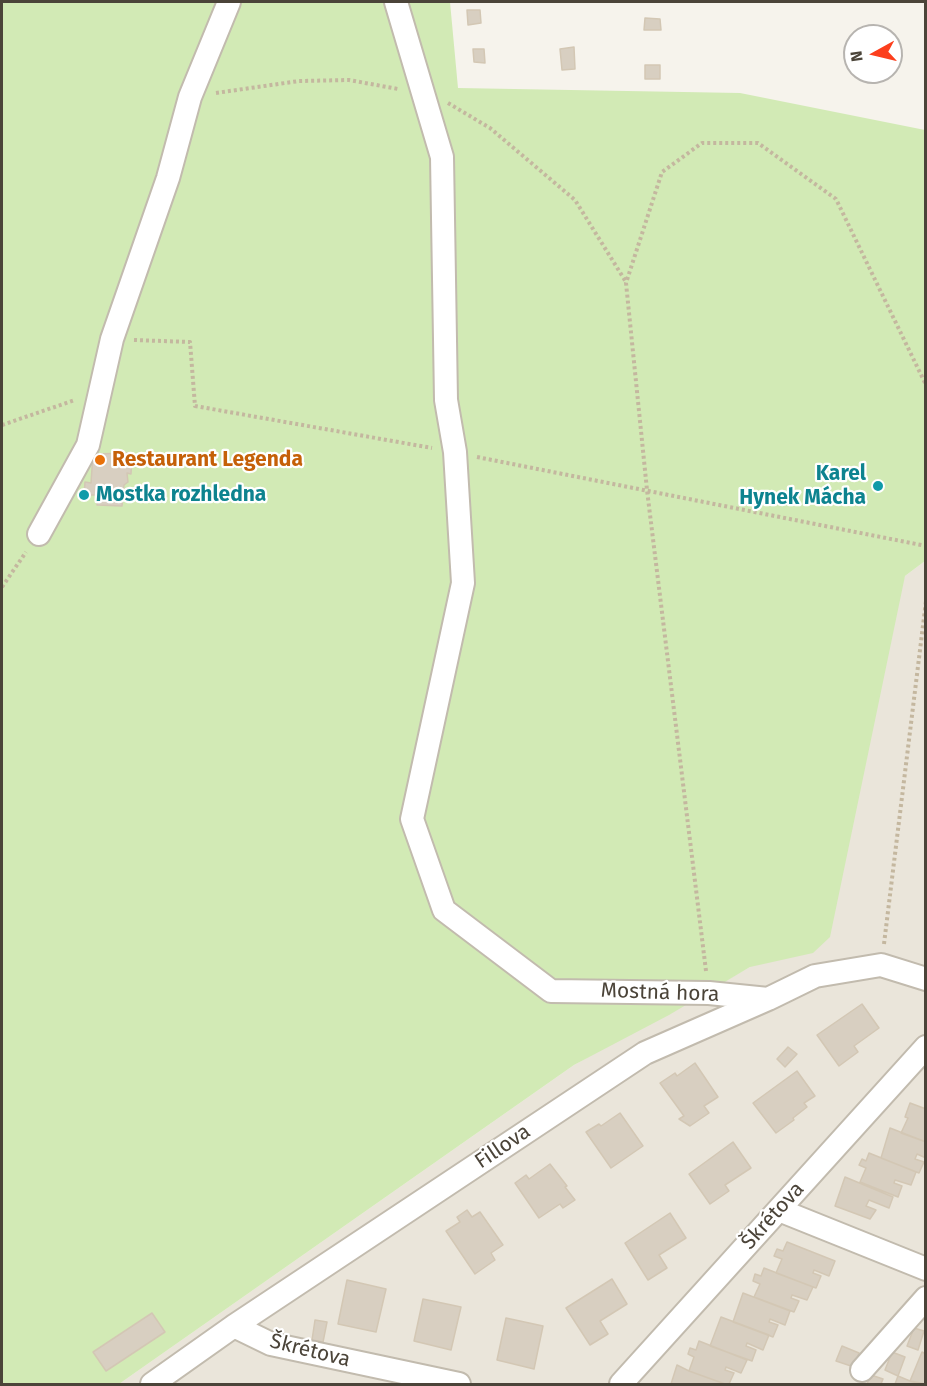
<!DOCTYPE html>
<meta charset="utf-8">
<style>
body{margin:0}
#map{position:relative;width:927px;height:1386px;overflow:hidden;background:#f6f3ec;font-family:"Fira Sans",sans-serif}
canvas{display:block}
.frame{position:absolute;inset:0;border:3px solid #4b4439;pointer-events:none}
.north{position:absolute;left:843px;top:24px;width:60px;height:60px;box-sizing:border-box;background:#fff;border:2px solid #b7b4b0;border-radius:50%;rotate:262deg;font-size:16px;font-weight:700;line-height:24px;text-align:center;color:#4b4439}
.north::after{content:'';display:block;margin:auto;width:21px;height:27px;background:#fc3f1d;clip-path:polygon(50% 0,100% 100%,50% 72%,0 100%)}
</style>
<div id="map">
<canvas width="927" height="1386"></canvas>
<div class="frame"></div>
<div class="north">N</div>
</div>
<script>
const c = document.querySelector('canvas').getContext('2d');
c.lineJoin = 'round';
function paint(path, color) {
  c.fillStyle = color;
  c.fill(path, 'evenodd');
}
function stroke(path, color, width, dash) {
  c.strokeStyle = color;
  c.lineWidth = width;
  c.lineCap = dash ? 'butt' : 'round';
  c.setLineDash(dash || []);
  c.stroke(path);
}
function write(font, color, halo, rows, align = 'center') {
  c.font = font + ' "Fira Sans",sans-serif';
  c.lineWidth = 4.5;
  c.setLineDash([]);
  c.textBaseline = 'middle';
  c.strokeStyle = halo;
  c.fillStyle = color;
  for (const [text, x, y, turn = 0] of rows) {
    c.save();
    c.translate(x, y);
    c.rotate((+turn || 0) * Math.PI / 180);
    c.textAlign = isNaN(turn) ? turn : align;
    if (halo) c.strokeText(text, 0, 0);
    c.fillText(text, 0, 0);
    c.restore();
  }
}
paint(new Path2D(`
 M925 561V1384H119L574 1065 750 967 905 576Z`), '#eae5da');
paint(new Path2D(`
 M2 2H450L458 88 740 93 925 130V561L905 576 830 937 813 953 750 967 669 1015 574 1065 119 1384H2Z`), '#d2eab5');
const building = new Path2D(`
 M467 10H480L481 23 468 25Z
 M645 18 660 19 661 30H644Z
 M574 47 575 69 562 70 560 49Z
 M473 49H484L485 63 474 62Z
 M645 65H660V79H645Z
 M132 453 131 474 127 473 128 482 124 485 122 506 97 505V495H84L85 482 91 483 93 454Z
 M862 1004 879 1028 854 1046 858 1052 839 1066 817 1035Z
 M788 1047 797 1054 785 1067 777 1059Z
 M695 1063 718 1097 704 1106 709 1113 690 1126 679 1119 684 1116 660 1083 675 1073 677 1076Z
 M797 1071 815 1096 804 1103 807 1107 793 1118 794 1120 776 1133 753 1103Z
 M910 1103 926 1109V1142L901 1133 908 1118 905 1117Z
 M620 1113 643 1146 611 1168 586 1132 599 1124 601 1126Z
 M890 1128 926 1142V1158L917 1154 915 1159 924 1162 919 1173 881 1158Z
 M733 1142 751 1168 725 1185 729 1191 710 1204 689 1174Z
 M869 1153 916 1172 911 1185 895 1180 894 1183 902 1186 898 1197 860 1182 866 1168 859 1165 862 1159 866 1161Z
 M550 1164 567 1186 565 1187 575 1200 563 1208 560 1204 539 1218 515 1183 526 1175 529 1179Z
 M845 1177 893 1197 889 1208 869 1200 866 1206 876 1210 870 1219 835 1206Z
 M467 1210 472 1217 480 1212 503 1245 491 1253 495 1260 475 1274 446 1231 460 1222 457 1217Z
 M670 1213 686 1238 659 1255 667 1268 648 1280 625 1243Z
 M787 1242 835 1261 829 1276 814 1270 813 1273 821 1276 816 1288 776 1273 782 1259 774 1256 777 1249 783 1251Z
 M764 1268 813 1287 807 1300 792 1295 791 1298 799 1301 794 1312 754 1297 760 1284 753 1281 755 1274 761 1276Z
 M612 1279 627 1304 600 1321 608 1334 590 1345 566 1308Z
 M347 1280 386 1289 376 1332 338 1324Z
 M743 1293 790 1311 785 1325 770 1319 769 1322 778 1325 773 1337 733 1322Z
 M423 1299 461 1307 451 1350 414 1341Z
 M152 1313 165 1332 106 1371 93 1352Z
 M721 1317 769 1335 763 1350 747 1343 746 1346 756 1350 752 1361 710 1346Z
 M506 1318 543 1326 534 1369 497 1360Z
 M315 1320 327 1322 323 1342 312 1340Z
 M914 1328 924 1331 918 1350 907 1346Z
 M699 1341 747 1360 741 1373 726 1367 725 1370 734 1373 729 1384H725L689 1371 694 1357 688 1354 690 1348 696 1350Z
 M842 1346 859 1353 854 1367 836 1361Z
 M892 1352 905 1357 898 1376 885 1370Z
 M922 1352 926 1354V1384L910 1381Z
 M677 1365 689 1371 725 1384H671Z
 M871 1375 883 1379 881 1384H867Z
 M898 1376 910 1381 920 1384H895Z`);
paint(building, '#d8cfc1');
stroke(building, '#d3c7b4', 1.5);
const minor = new Path2D(`
 M396 2 442 157 446 400 455 452 463 583 412 819 444 910 551 991 709 993 768 999
 M39 534 88 445 112 339 168 178 190 97 229 2
 M779 1210 926 1269
 M234 1326 271 1344 459 1384
 M862 1370 926 1298
 M152 1384 234 1326 645 1053 768 999 815 976 881 965 926 979
 M621 1384 926 1047`);
stroke(minor, '#c2bbae', 26);
stroke(new Path2D(`
 M216 93 299 81 349 80 398 89
 M448 103 490 128 575 200 626 282
 M134 340 190 342 195 406 432 448
 M2 425 75 400
 M477 457 926 546
 M2 587 26 552
 M884 944 926 601
 M706 971 647 490 626 283 662 172 702 143H758L836 199 926 385`), '#c4b79f', 4, [3, 3]);
stroke(minor, '#fff', 22);
for (const [x, y, r, color] of [
 [100,460,6,"#e8710a"],
 [878,486,6,"#0f9aa8"],
 [84,495,6,"#0f9aa8"]
]) {
  const dot = new Path2D();
  dot.arc(x, y, r, 0, 2 * Math.PI);
  c.fillStyle = color;
  c.fill(dot);
  stroke(dot, '#fff', 2);
}
write('bold 21px', '#c56008', '#fff', [
 ["Restaurant Legenda",112,460]
], 'left');
write('bold 21px', '#0d838f', '#fff', [
 ["Karel",866,474],
 ["Hynek Mácha",866,498],
 ["Mostka rozhledna",96,495,"left"]
], 'right');
write('21px', '#4b4439', '#fff', [
 ["Mostná hora",660,993,2],
 ["Fillova",503,1147,-34],
 ["Škrétova",773,1216,-48],
 ["Škrétova",310,1351,14]
]);
</script>
